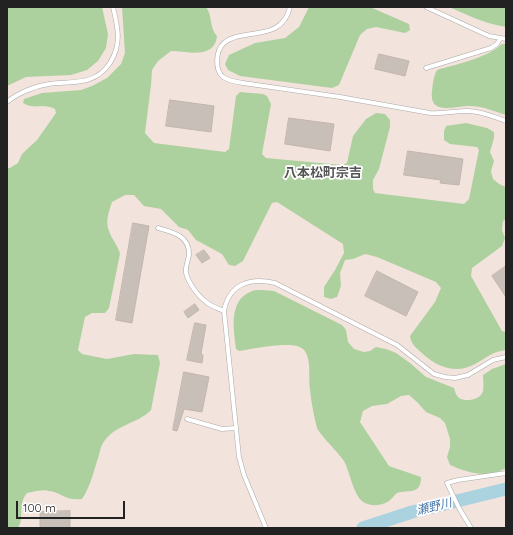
<!DOCTYPE html>
<meta charset="utf-8">
<style>
body{margin:0}
#map{position:relative;width:513px;height:535px;overflow:hidden;background:#f2efe9;font-family:Quicksand,sans-serif}
canvas{display:block}
.frame{position:absolute;inset:0;border:8px solid #222;pointer-events:none}
.scale{position:absolute;left:16px;top:501px;width:109px;height:18px;box-sizing:border-box;border:2px solid #222;border-top:0;padding-left:5px;font-size:12px;line-height:14px;white-space:nowrap;color:#222;-webkit-text-stroke:3px #fff;paint-order:stroke}
</style>
<div id="map">
<canvas width="513" height="535"></canvas>
<div class="frame"></div>
<div class="scale">100 m</div>
</div>
<script>
const c = document.querySelector('canvas').getContext('2d');
c.lineJoin = 'round';
function paint(path, color) {
  c.fillStyle = color;
  c.fill(path, 'evenodd');
}
function stroke(path, color, width, dash) {
  c.strokeStyle = color;
  c.lineWidth = width;
  c.lineCap = dash ? 'butt' : 'round';
  c.setLineDash(dash || []);
  c.stroke(path);
}
function write(font, color, halo, rows, align = 'center') {
  c.font = font + ' Quicksand,"Noto Sans JP",sans-serif';
  c.lineWidth = 3.5;
  c.setLineDash([]);
  c.textBaseline = 'middle';
  c.strokeStyle = halo;
  c.fillStyle = color;
  for (const [text, x, y, turn = 0] of rows) {
    c.save();
    c.translate(x, y);
    c.rotate((+turn || 0) * Math.PI / 180);
    c.textAlign = isNaN(turn) ? turn : align;
    if (halo) c.strokeText(text, 0, 0);
    c.fillText(text, 0, 0);
    c.restore();
  }
}
paint(new Path2D(`
 M7 7H506V528H7Z`), '#f3e3dd');
paint(new Path2D(`
 M7 7H102L108 34 106 48 98 61 87 70 71 75 26 77 7 86Z
 M122 7H206C213 16 209 28 217 36 214 60 188 51 171 51L158 61 152 70 151 85 145 133 154 143 225 152 229 149 236 96 240 92 263 94 267 96 271 104 262 154 266 158 342 165 347 163 353 136 366 119 376 113 385 114 390 120V127L379 169 373 180V189L375 193 464 204 469 199 479 150 477 147 450 144 444 140V131L446 126 466 123 487 128 494 132V138L490 152 494 161 491 171 493 179 499 184 506 187V219L503 221 502 230 505 238 502 246 472 268 471 276 502 331 506 332V350C491 352 488 357 475 364 457 374 439 368 424 355 418 349 411 345 410 336L435 302 441 288 436 282 377 257 365 254 353 259 345 260 340 273 341 286 337 297 331 299 324 297V287L335 270 344 253 343 244 277 202 272 203 243 261 235 266 229 265 222 254 196 240 188 230 179 227 161 209 144 206 134 195H125L112 202C109 211 105 221 109 231 112 240 118 245 120 254L109 308 105 313H92L85 317 78 350 82 354 107 359 134 354 158 355 160 363 151 410C138 424 115 424 103 443 101 446 100 451 99 455 94 469 91 486 82 499 65 501 63 493 49 491 43 489 33 492 27 493 17 505 25 518 18 528H7V168H10L18 163 22 154 37 140 56 113 55 109C43 103 34 110 23 103L24 99 42 93 81 90 92 86 107 78 121 64 125 53Z
 M309 7H370L409 24 410 30 405 33 376 27 367 29 360 35 339 85 332 88 240 76 228 70 225 64 229 55 255 43 285 38 299 27Z
 M449 7H506V27C486 24 467 15 449 7Z
 M502 44H506V115C494 111 482 106 469 106 454 106 429 116 432 91 433 83 433 78 437 70 457 64 487 58 502 44Z
 M262 290 274 291 342 325 346 330 348 342 354 349 364 352 370 351 376 347 386 349 396 353 410 363 426 377 454 388C455 391 456 395 458 397 464 403 481 400 483 391 484 386 483 380 483 375L492 369 506 364V468C488 479 468 473 450 465L447 457 450 447V439L445 423 440 418 426 412 417 402 409 395 401 396 387 404 372 406 363 411 360 422 389 466 421 477C421 496 408 489 397 493 394 495 394 497 391 499 385 506 370 507 363 502 353 494 350 472 344 461 338 452 320 435 317 428 314 416 311 401 310 389 308 377 312 360 304 350 295 339 253 349 239 351L236 349C234 330 228 302 250 292 253 290 258 290 262 290Z`), '#add19e');
stroke(new Path2D(`
 M363 528 412 512 506 489`), '#aad3df', 13);
const building = new Path2D(`
 M379 54 409 61 405 76 375 69Z
 M170 100 214 106 211 132 166 126Z
 M289 118 334 124 330 151 285 144Z
 M408 151 463 159 459 185 440 183 441 180 404 175Z
 M133 223 149 226 132 323 116 320Z
 M204 250 210 258 202 263 196 255Z
 M506 266V297L492 276Z
 M377 271 418 292 406 316 365 296Z
 M195 304 199 310 188 318 184 312Z
 M195 323 206 325 201 354 203 355 202 363 187 360Z
 M184 372 209 377 202 412 184 409 177 431 173 430Z
 M70 511V528H40V512Z`);
paint(building, '#c7bfb8');
stroke(building, '#c4b6ab', 1);
const service = new Path2D(`
 M290 7C282 43 243 27 224 43 216 50 214 69 223 77 229 81 236 82 243 83L340 97 430 113C443 114 455 111 468 111 481 111 494 117 506 121
 M426 7 489 36 506 39
 M426 68 491 48 497 44 500 39
 M7 102C18 93 35 86 49 84 72 81 95 86 110 63 122 44 118 28 113 7
 M158 228C173 232 190 236 189 255 188 261 185 267 186 273 188 282 198 296 205 301 210 306 217 308 224 311
 M187 419 222 429 236 428
 M266 528 244 475 239 457 224 311C229 284 250 277 275 283L397 345 434 374 445 377 455 378 468 375 493 360 506 357
 M471 528 459 508 447 483 458 480 506 473`);
stroke(service, '#a9a9a9', 5);
stroke(service, '#fff', 4);
write('italic 12px', '#4a7aab', '#fff', [
 ["瀬野川",434,507,-14]
]);
write('bold 13px', '#555', '#fff', [
 ["八本松町宗吉",323,173]
]);
</script>
